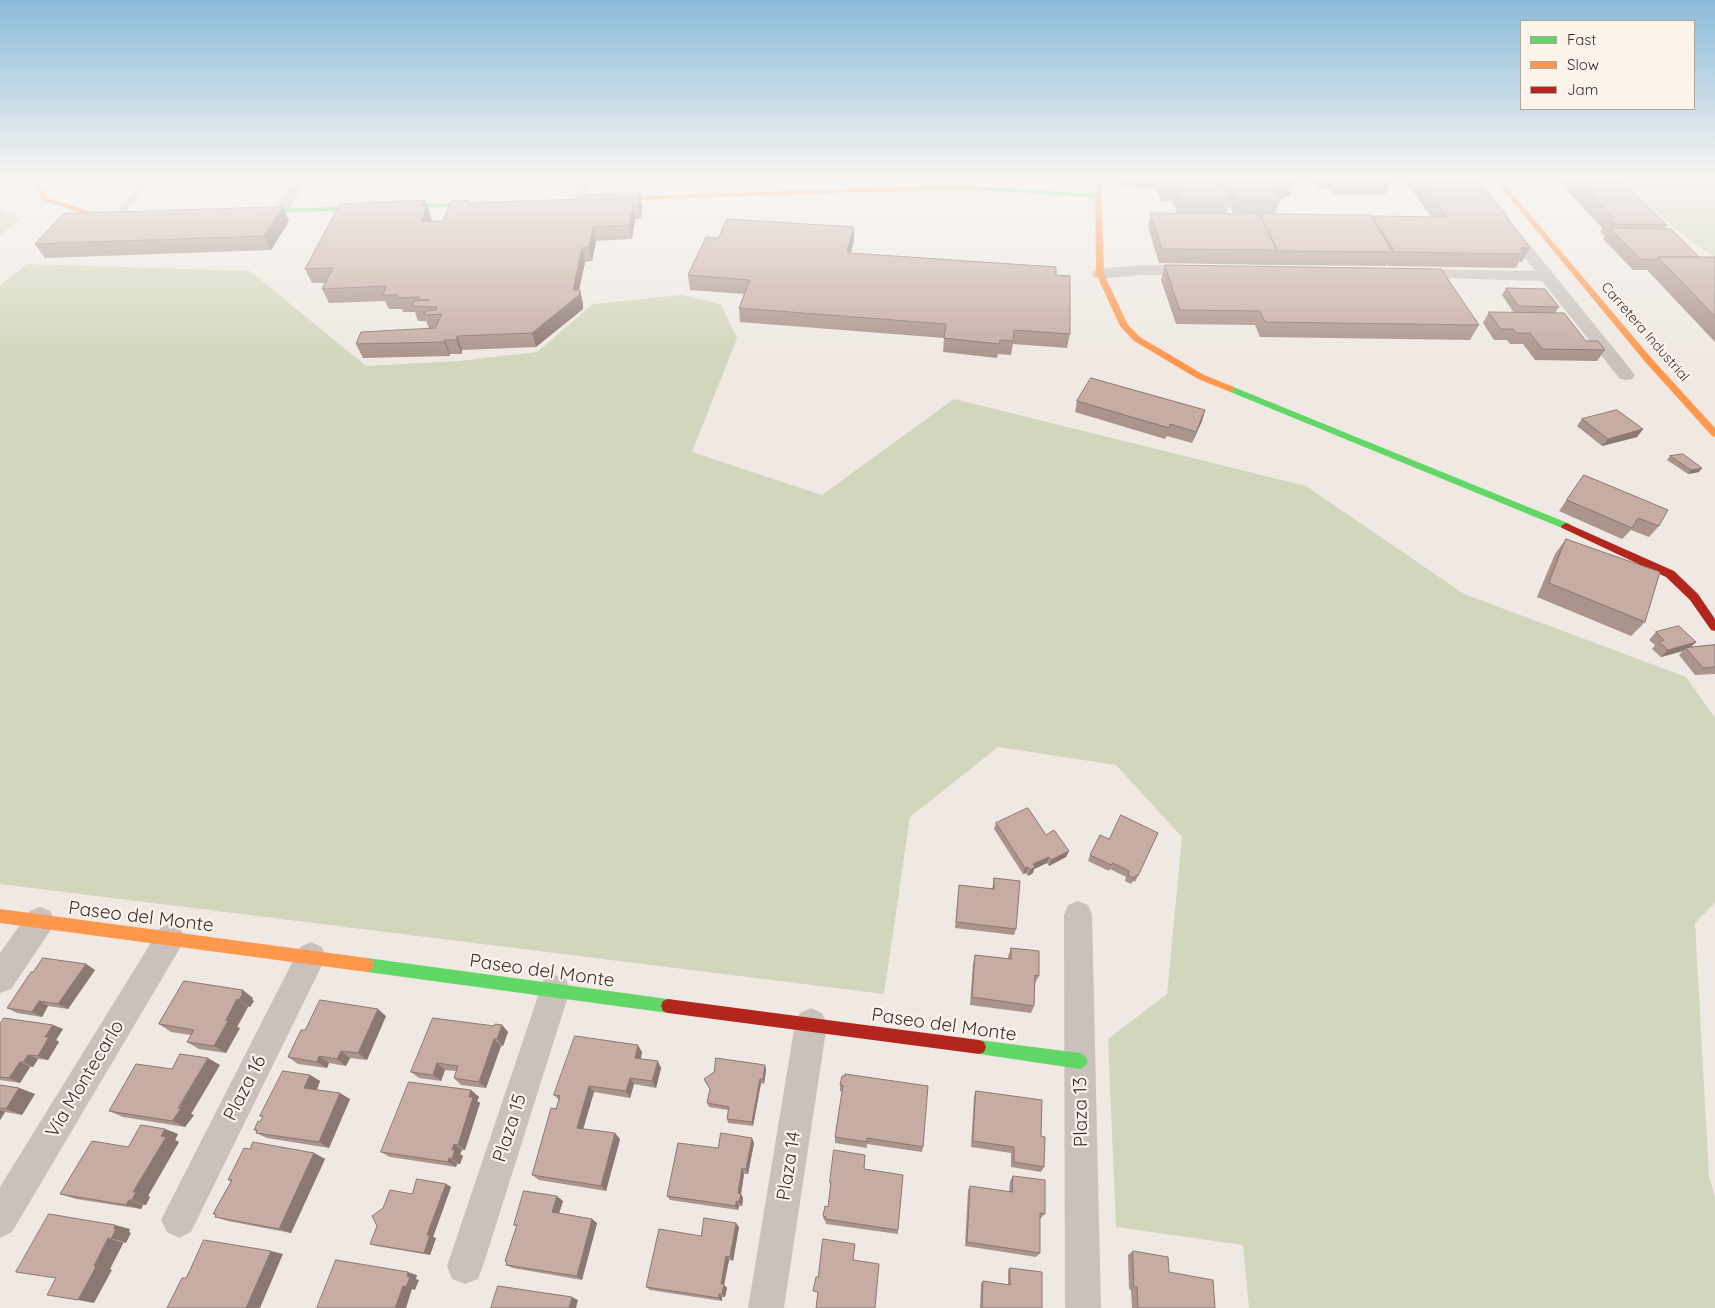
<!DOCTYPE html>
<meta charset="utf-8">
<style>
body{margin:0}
#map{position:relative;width:1715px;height:1308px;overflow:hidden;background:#f0e9e3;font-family:Quicksand,sans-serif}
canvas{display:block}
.legend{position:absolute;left:1520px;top:20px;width:175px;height:90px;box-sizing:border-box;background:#fcf4eb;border:1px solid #afa59d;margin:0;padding:6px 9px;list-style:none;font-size:15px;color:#3b2e29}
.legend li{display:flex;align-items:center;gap:10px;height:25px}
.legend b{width:25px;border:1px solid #afa59d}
</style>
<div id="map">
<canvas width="1715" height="1308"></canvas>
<ul class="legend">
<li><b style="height:6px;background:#63d668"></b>Fast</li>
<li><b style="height:6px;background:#ff974d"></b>Slow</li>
<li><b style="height:6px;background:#b3261e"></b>Jam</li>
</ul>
</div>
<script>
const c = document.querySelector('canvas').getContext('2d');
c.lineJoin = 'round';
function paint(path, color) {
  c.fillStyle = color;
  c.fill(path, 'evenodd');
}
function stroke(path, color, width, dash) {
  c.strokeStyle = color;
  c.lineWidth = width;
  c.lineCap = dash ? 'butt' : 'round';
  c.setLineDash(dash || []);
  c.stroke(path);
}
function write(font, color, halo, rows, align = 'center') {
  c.font = font + ' Quicksand,sans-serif';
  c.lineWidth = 4.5;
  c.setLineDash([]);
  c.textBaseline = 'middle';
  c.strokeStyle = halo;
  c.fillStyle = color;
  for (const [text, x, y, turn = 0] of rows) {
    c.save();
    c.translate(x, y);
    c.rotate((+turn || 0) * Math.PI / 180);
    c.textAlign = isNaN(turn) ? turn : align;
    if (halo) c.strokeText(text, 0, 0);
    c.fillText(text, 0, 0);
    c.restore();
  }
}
paint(new Path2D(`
 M1625 178H1715V258L1675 229 1628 185Z
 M0 209 20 219 0 235Z
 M27 264 250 271 366 366 459 361 537 352 593 304 682 295 721 304 737 338 692 452 822 495 954 399 1306 486 1464 594 1686 677 1715 718V903L1695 923 1709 1176 1715 1197V1308H1249L1243 1245 1116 1227 1108 1039 1167 994 1182 837 1116 765 998 747 910 817 884 994 0 884V285Z`), '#d2d6bc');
paint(new Path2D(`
 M57 178H65L72 181 145 179 148 181 122 217H119L115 215 140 183 71 185 37 193V191L65 183Z`), '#c9c1bc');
paint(new Path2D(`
 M294 178H308L286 214H276L274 211Z
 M579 178H593L586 203H576L574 200Z
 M1462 178H1476L1632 371 1635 375 1632 379 1626 380 1620 379 1542 281 1407 277 1405 274 1407 271 1413 269 1535 271Z
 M1139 265 1195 266 1201 268 1203 271 1201 274 1195 276 1139 275 1100 279 1094 277 1092 274 1094 271 1100 269Z
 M1078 901 1088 905 1092 915 1101 1308H1065L1064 915 1068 905Z
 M40 907 50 911 55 921 50 931 11 989 0 993V953L30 911Z
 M170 924 180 928 185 938 180 948 12 1232 0 1238V1187L160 928Z
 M311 942 322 947 326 957 191 1232 179 1238 167 1232 161 1220 167 1208 300 947Z
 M555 975 566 979 570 990 483 1266 478 1279 465 1284 452 1279 447 1266 540 990 544 979Z
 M811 1008 822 1013 827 1024 784 1308H748L795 1024 800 1013Z`), '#c9c1bc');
paint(new Path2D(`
 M984 187 1097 194 1100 196 1097 198 982 190V188Z
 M486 202 488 203V205L247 214 243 212 247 210Z
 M1231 386 1570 524 1571 526 1566 529 1562 528 1228 391V387Z
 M367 958 668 999 673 1001 675 1006 673 1011 668 1013 367 972 362 970 360 965 362 960Z
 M979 1040 1080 1053 1085 1056 1088 1061 1085 1066 1080 1069 979 1054 974 1052 972 1047 974 1042Z`), '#63d668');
paint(new Path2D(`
 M29 178H35L47 198 88 211 126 214 130 216 126 218 87 215 42 200Z
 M1095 178 1101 179 1104 274 1128 325 1140 337 1204 375 1234 387V391H1228L1198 379 1134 341 1120 326 1096 274Z
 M1493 178H1499L1653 360 1715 428V437L1712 436 1647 364Z
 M961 185 984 187 987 189 984 191 961 189 604 201 601 199 604 197Z
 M0 909 367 958 372 960 374 965 372 970 367 972 0 923Z`), '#ff974d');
paint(new Path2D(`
 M1566 523 1674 571 1698 594 1715 619V631L1711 630 1690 600 1666 577 1562 528 1561 526Z
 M668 999 979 1040 984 1042 986 1047 984 1052 979 1054 668 1013 663 1011 661 1006 663 1001Z`), '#b3261e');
paint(new Path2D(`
 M1010 178H1049L1047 182 1035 180V181Z
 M1118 178H1293L1295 182 1290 196H1285L1284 199H1279L1280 201 1275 214 1371 217 1372 216 1431 217 1403 178H1476L1508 217 1507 219 1530 248 1522 262H1519L1516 268 1388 266 1387 264 1386 266 1273 265 1272 263V265L1159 263 1148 227 1151 213H1177L1172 201H1161L1156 188 1121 186ZM1229 205 1233 213 1251 214H1226Z
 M1311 178H1391L1390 180 1391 181 1385 195 1332 194 1330 190H1318Z
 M1556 178H1619L1667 225 1664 229 1699 257H1715V342L1648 271V270H1633L1603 239 1605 236 1600 232 1602 228Z
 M640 193 642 207 641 219H635L632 239 596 241 592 261 585 262 579 290H580L583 304V309L536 347 462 350V354H450V356L363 358 356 344 429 328 426 321H418L415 312H403L402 309H389L385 301 329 303 322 289 326 283H312L305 269 425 200 432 220 431 221H443L469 200 470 203 583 199Z
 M289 221 271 250 45 258 35 244Z
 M854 227V241L851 253 1056 275 1070 334 1067 348 1013 344 1011 355 998 354 997 358 943 352 944 338 740 322 739 308 744 294 690 290 688 275 718 238Z
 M1165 265 1479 325 1470 340 1260 337 1255 325 1176 324 1161 280Z
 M1506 288 1559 307 1555 313 1586 341 1605 350 1597 361 1535 360 1523 344H1510L1507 340H1494L1483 323 1489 312 1514 313 1502 295Z
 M1077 401 1205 410 1202 421 1192 443 1167 436 1165 439 1075 412Z
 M1582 419 1643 429 1637 437 1602 446 1577 426Z
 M1670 456 1699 472 1688 474 1667 460Z
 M1584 475 1659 526 1649 537 1631 530 1622 539 1559 511Z
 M1566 539 1645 622 1631 636 1537 597 1555 554Z
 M1656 632 1696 642 1690 647 1715 645V674L1695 675 1679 655 1683 651 1661 657 1652 649 1655 645 1649 640Z
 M996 823 1046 835 1069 851 1066 857 1049 866 1047 863 1034 869 1033 873 1028 876 1026 873 1023 874 994 829Z
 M1158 833 1135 882 1133 881 1131 884 1125 881 1126 877 1110 869 1109 871 1088 861 1090 855 1109 839Z
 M994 878 1016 929 1014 935 955 928 959 885 992 889Z
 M1011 948 1039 976 1035 983 1034 1006 1031 1013 970 1005 973 963 975 955 1008 959V956Z
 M86 964 95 970 68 1009 48 1006 42 1017 17 1013 7 1008 33 972Z
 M184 981 253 998 252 1000 254 1001 250 1007H248L237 1027 240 1028 226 1053 199 1049 187 1042 191 1035 171 1032 159 1024Z
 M386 1016 367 1060 350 1058 346 1066 329 1063 327 1068 298 1064 288 1057 305 1030Z
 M0 1024 53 1025 63 1029 56 1040 59 1042 48 1060 38 1059 33 1067H30L20 1083 0 1080Z
 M502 1025 508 1032 503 1046H501L486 1088 461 1085 454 1078 456 1071 445 1070 441 1081 419 1078 411 1072 494 1026Z
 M642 1052 641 1059 661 1068 656 1088 634 1084 630 1098 594 1092 583 1129 620 1139 606 1191 539 1180 532 1175 559 1100 554 1095Z
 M220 1065 191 1114 194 1115 185 1127 123 1117 109 1111 172 1069Z
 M765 1065 766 1070 764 1084 761 1083 753 1126 728 1123 727 1119 728 1110 709 1107 707 1103 710 1090 704 1079Z
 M310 1075 320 1081 317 1090 350 1099 329 1148 267 1138 256 1133V1131L254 1130 260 1122 263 1117 260 1116Z
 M842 1076 923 1147 922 1152 867 1144V1148L835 1143V1137L842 1092 840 1091V1085Z
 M0 1085 19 1088 35 1094 22 1115 5 1112 0 1120Z
 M471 1090 479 1097 477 1101 480 1103 465 1150H462L460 1154 463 1156 460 1164H457L456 1167 390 1157 381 1152Z
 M976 1091 1041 1136 1044 1167 1041 1172 1011 1167V1153L971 1147 974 1097Z
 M165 1129 178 1134 175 1140 179 1142 148 1196 150 1197 146 1205H143L141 1209 76 1199 60 1194 128 1147Z
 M754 1143 748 1174H744L741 1194 743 1198 742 1206H739L738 1210 670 1200 667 1196Z
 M250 1149 314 1153 325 1159 291 1233 228 1221 215 1217 216 1215 213 1214 231 1181 228 1180Z
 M865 1160 864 1169 898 1230V1234L826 1224 825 1220H824L823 1216 828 1207 831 1187 830 1182Z
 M1013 1176 1045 1214 1041 1218H1040V1253L1036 1257 965 1246 968 1190 970 1186 1009 1192 1010 1181Z
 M446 1184 451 1187 433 1237 436 1238 430 1255 376 1246 370 1244 412 1194Z
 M563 1201 559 1213 592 1219 597 1223 582 1280 513 1268 506 1265 507 1262 505 1261 517 1227 514 1225Z
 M739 1227 733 1261 729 1260 724 1285 727 1288 725 1297H722V1301L650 1290 646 1287 701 1236Z
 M1133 1251 1169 1272 1215 1308H1132L1131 1290 1129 1289 1128 1255Z
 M1010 1268 1042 1308H980L981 1283 983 1281 1008 1285V1270Z`), '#aa948c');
paint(new Path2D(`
 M640 193 642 207 641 219 638 205Z
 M425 200 432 220 426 235 421 222 422 206Z
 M633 205 635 219 632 239 629 225Z
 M283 207 289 221 271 250 264 236Z
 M593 227 596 241 592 261 589 247Z
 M854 227V241L847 265V251Z
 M582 248 585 262 578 295 580 290 583 304V309L536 347 532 333 573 290Z
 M457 336 462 350V354L456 340Z
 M445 340 450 354V356L444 342Z
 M1205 410 1202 421 1192 443 1196 432Z
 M1643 429 1637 437 1602 446 1608 439Z
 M1702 468 1699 472 1688 474 1691 470Z
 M1696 642 1689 649 1686 648 1683 651 1661 657 1668 650Z
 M1069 851 1066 857 1049 866 1051 860Z
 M1049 857 1047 863 1034 869 1033 873 1028 876 1030 870 1033 864Z
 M1028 867 1026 873 1023 874 1025 868Z
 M86 964 95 970 68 1009 58 1004Z
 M243 990 253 998 252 1000 254 1001 250 1007 239 1000 241 993Z
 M237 999 248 1007 237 1027 240 1028 226 1053 214 1046 226 1020Z
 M39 1001 48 1006 42 1017 32 1012Z
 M378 1009 386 1016 367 1060 358 1053Z
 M53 1025 63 1029 56 1040 59 1042 48 1060 38 1056 45 1037Z
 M502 1025 508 1032 503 1046 497 1039Z
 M494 1039 501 1046 486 1088 479 1082Z
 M638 1045 642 1052 639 1064 635 1058Z
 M341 1051 350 1058 346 1066 337 1059Z
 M28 1055 38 1059 33 1067 23 1062Z
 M319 1056 329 1063 327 1068 317 1062Z
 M208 1058 220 1065 191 1114 194 1115 185 1127 172 1121Z
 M658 1061 661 1068 656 1088 652 1081Z
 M20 1062 30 1067 20 1083 9 1078Z
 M437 1063 445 1070 441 1081 433 1075Z
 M765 1065 766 1070 764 1084 763 1079Z
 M310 1075 320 1081 315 1094 304 1088Z
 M630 1078 634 1084 630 1098 626 1091Z
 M760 1079 761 1083 753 1126 752 1122Z
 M589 1086 594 1092 582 1133 577 1128Z
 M19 1088 35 1094 22 1115 6 1109Z
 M471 1090 479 1097 477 1101 480 1103 465 1150 458 1145 469 1097Z
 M340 1093 350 1099 329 1148 319 1142Z
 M0 1110 5 1112 0 1120Z
 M165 1129 178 1134 175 1140 179 1142 148 1196 150 1197 146 1205 132 1200 133 1192Z
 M615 1133 620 1139 606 1191 601 1186Z
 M752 1138 754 1143 748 1174 746 1169Z
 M454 1144 462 1150 460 1154 463 1156 460 1164 452 1159V1150Z
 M314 1153 325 1159 291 1233 279 1229Z
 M449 1158 457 1164 456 1167 448 1162Z
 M742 1168 744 1174 741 1194 743 1198 742 1206 739 1202 738 1193Z
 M446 1184 451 1187 433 1237 436 1238 430 1255 424 1253 427 1235Z
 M557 1196 563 1201 558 1217 552 1212Z
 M129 1200 143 1205 141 1209 126 1205Z
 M736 1201 739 1206 738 1210 736 1206Z
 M592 1219 597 1223 582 1280 577 1276Z
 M736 1223 739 1227 733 1261 730 1257Z
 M115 1225 130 1229 129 1232 131 1233 126 1243 111 1239 114 1229Z
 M108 1238 124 1242 110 1269 112 1270 94 1303 78 1300 94 1266Z
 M271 1251 283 1254 260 1308H246Z
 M726 1256 729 1260 724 1285 727 1288 725 1297 722 1294 721 1284Z
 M408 1272 417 1275 416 1279 419 1280 415 1290 412 1289 406 1308H395Z
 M719 1294 722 1297V1301L719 1298Z
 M572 1297 578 1300 576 1308H569Z`), '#8b7872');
const building = new Path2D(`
 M1161 178H1219L1230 200H1181L1176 188H1165Z
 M1227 178H1293L1295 182H1287L1288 185H1272L1280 201 1237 200Z
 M1336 178H1389L1391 181 1338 180Z
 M1419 178H1476L1508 217H1506L1530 248H1520L1524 254 1395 252 1372 216 1447 217Z
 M1576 178H1619L1667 225 1615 224 1608 218H1614Z
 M640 193 638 205H633L629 225 593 227 589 247 582 248 573 290H580L579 295 532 333 457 336 456 340H445L444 342 356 344 361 332 435 328 442 314 424 315 426 311 436 310 437 307 412 306 414 301 429 300H418L419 297 397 298 398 295H383L386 286 322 289 333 268 305 269 340 204 425 200 422 206H427L421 222 443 221 451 201 469 200 468 203 583 199 584 195Z
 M283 207 264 236 35 244 63 214Z
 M1151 213 1259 214 1277 250 1162 249Z
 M1260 214 1370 215 1393 252 1278 251Z
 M727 219 854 227 847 251 850 253 1056 267V275L1070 276V334L1014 330 1013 341 1000 340 999 344 944 338 946 324 739 308 750 280 688 275 706 237 718 238Z
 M1610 228 1671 229 1699 257H1658L1656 260 1641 259Z
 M1658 257H1715V316Z
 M1165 265 1441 269 1479 325 1265 322 1260 311 1180 310Z
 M1506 288 1545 289 1559 307 1519 306Z
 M1489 312 1564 313 1586 341H1598L1605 350 1542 349 1530 333H1516L1513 329H1501Z
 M1091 378 1205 410 1196 432 1170 424 1169 428 1077 401Z
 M1617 410 1643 429 1608 439 1582 419Z
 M1683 454 1702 468 1691 470 1670 456Z
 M1584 475 1668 510 1659 526 1638 518 1632 528 1567 500Z
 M1566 539 1660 572 1645 622 1549 583Z
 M1679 626 1696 642 1668 650 1659 642 1664 640 1656 632Z
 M1715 645V667L1703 668 1686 648Z
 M1028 808 1046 835 1054 830 1069 851 1051 860 1049 857 1033 864 1035 867 1030 870 1028 867 1025 868 996 823Z
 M1121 815 1158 833 1138 876 1136 875 1134 878 1128 875 1129 871 1113 863 1111 865 1090 855 1100 835 1109 839Z
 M994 878 1020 881 1016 929 956 922 959 885 994 889Z
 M1011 948 1039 951V976L1035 975 1034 1006 972 997 975 955 1011 959Z
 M43 958 86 964 58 1004 39 1001 32 1012 7 1008 31 972H33Z
 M184 981 243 990 241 993H243L239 1000 237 999 226 1020 228 1021 214 1046 187 1042 194 1030 159 1024Z
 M320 1000 378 1009 358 1053 341 1051 337 1059 319 1056 317 1062 288 1057 301 1030H305Z
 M4 1018 53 1025 45 1037H49L38 1056 28 1055 23 1062H20L9 1078 0 1077V1024Z
 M433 1018 494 1026 495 1024 502 1025 497 1039H494L479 1082 454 1078 458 1066 437 1063 433 1075 411 1072Z
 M575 1036 638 1045 635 1058 658 1061 652 1081 630 1078 626 1091 589 1086 577 1128 615 1133 601 1186 532 1175 551 1108 556 1109 560 1096 554 1095Z
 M180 1054 208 1058 178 1108 181 1109 172 1121 109 1111 136 1064 172 1069Z
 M716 1058 765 1065 763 1079H760L752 1122 727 1119 729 1107 707 1103 710 1089 704 1079 714 1072Z
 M283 1071 310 1075 304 1088 340 1093 319 1142 256 1133 257 1130H254L258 1121 260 1122 263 1116H260Z
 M845 1074 928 1086 923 1147 867 1138V1142L835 1137 843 1085H840L842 1076H845Z
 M409 1082 471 1090 469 1097H473L458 1145 454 1144 452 1150H455L452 1159 449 1158 448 1162 381 1152Z
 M0 1085 19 1088 6 1109 0 1108Z
 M976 1091 1042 1100 1041 1136 1045 1137 1044 1167 1014 1162V1147L973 1141Z
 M141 1125 165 1129 161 1136 166 1137 133 1192H136L132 1200H129L126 1205 60 1194 92 1141 128 1147Z
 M721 1133 752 1138 746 1169 742 1168 738 1193 741 1194 739 1202 736 1201V1206L667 1196 678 1143 718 1148Z
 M253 1142 314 1153 279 1229 215 1217 216 1214H213L232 1180H228L244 1148 250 1149Z
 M834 1150 865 1155 864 1169 903 1175 898 1230 825 1219 826 1217 823 1216 825 1206 828 1207 831 1182H830Z
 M1013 1176 1045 1180V1214L1040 1213V1253L967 1242 970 1186 1012 1192Z
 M417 1179 446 1184 427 1235H430L424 1253 370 1244 377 1226 372 1216 383 1208 390 1190 412 1194Z
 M524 1191 557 1196 552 1212 592 1219 577 1276 506 1265 507 1261H505L517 1225H514Z
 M49 1214 115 1225 114 1229H116L111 1239 108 1238 94 1266 96 1267 78 1300 47 1295 56 1278 16 1272Z
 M704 1218 736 1223 730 1257 726 1256 721 1284H724L722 1294H719V1298L646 1287 659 1229 701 1236Z
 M823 1239 855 1244 853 1260 879 1264 875 1308H816L818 1292 813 1291 816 1277H818Z
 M204 1240 271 1251 246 1308H167L182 1278H186Z
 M1133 1251 1168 1257 1169 1272 1213 1280 1215 1308H1138L1137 1287 1134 1286Z
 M336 1260 408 1272 407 1276 410 1277 406 1287 403 1286 395 1308H317Z
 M1010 1268 1042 1272V1308H982L983 1281 1010 1285Z
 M498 1286 572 1297 569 1308H491Z`);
paint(building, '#c6aca3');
stroke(building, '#8b7872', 1);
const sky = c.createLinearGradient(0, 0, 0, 361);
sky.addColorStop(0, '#8abbda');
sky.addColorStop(0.49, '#f8f5f2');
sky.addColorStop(1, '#f8f5f200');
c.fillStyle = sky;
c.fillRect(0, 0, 1715, 361);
write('14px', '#3b2e29', '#fcf4eb', [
 ["Carretera Industrial",1645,332,49]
]);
write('19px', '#3b2e29', '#fcf4eb', [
 ["Paseo del Monte",141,917,7],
 ["Paseo del Monte",542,971,8],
 ["Paseo del Monte",944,1025,8],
 ["Vía Montecarlo",85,1079,-59],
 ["Plaza 16",245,1088,-63],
 ["Plaza 13",1081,1112,-91],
 ["Plaza 15",510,1128,-72],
 ["Plaza 14",789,1166,-81]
]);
</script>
